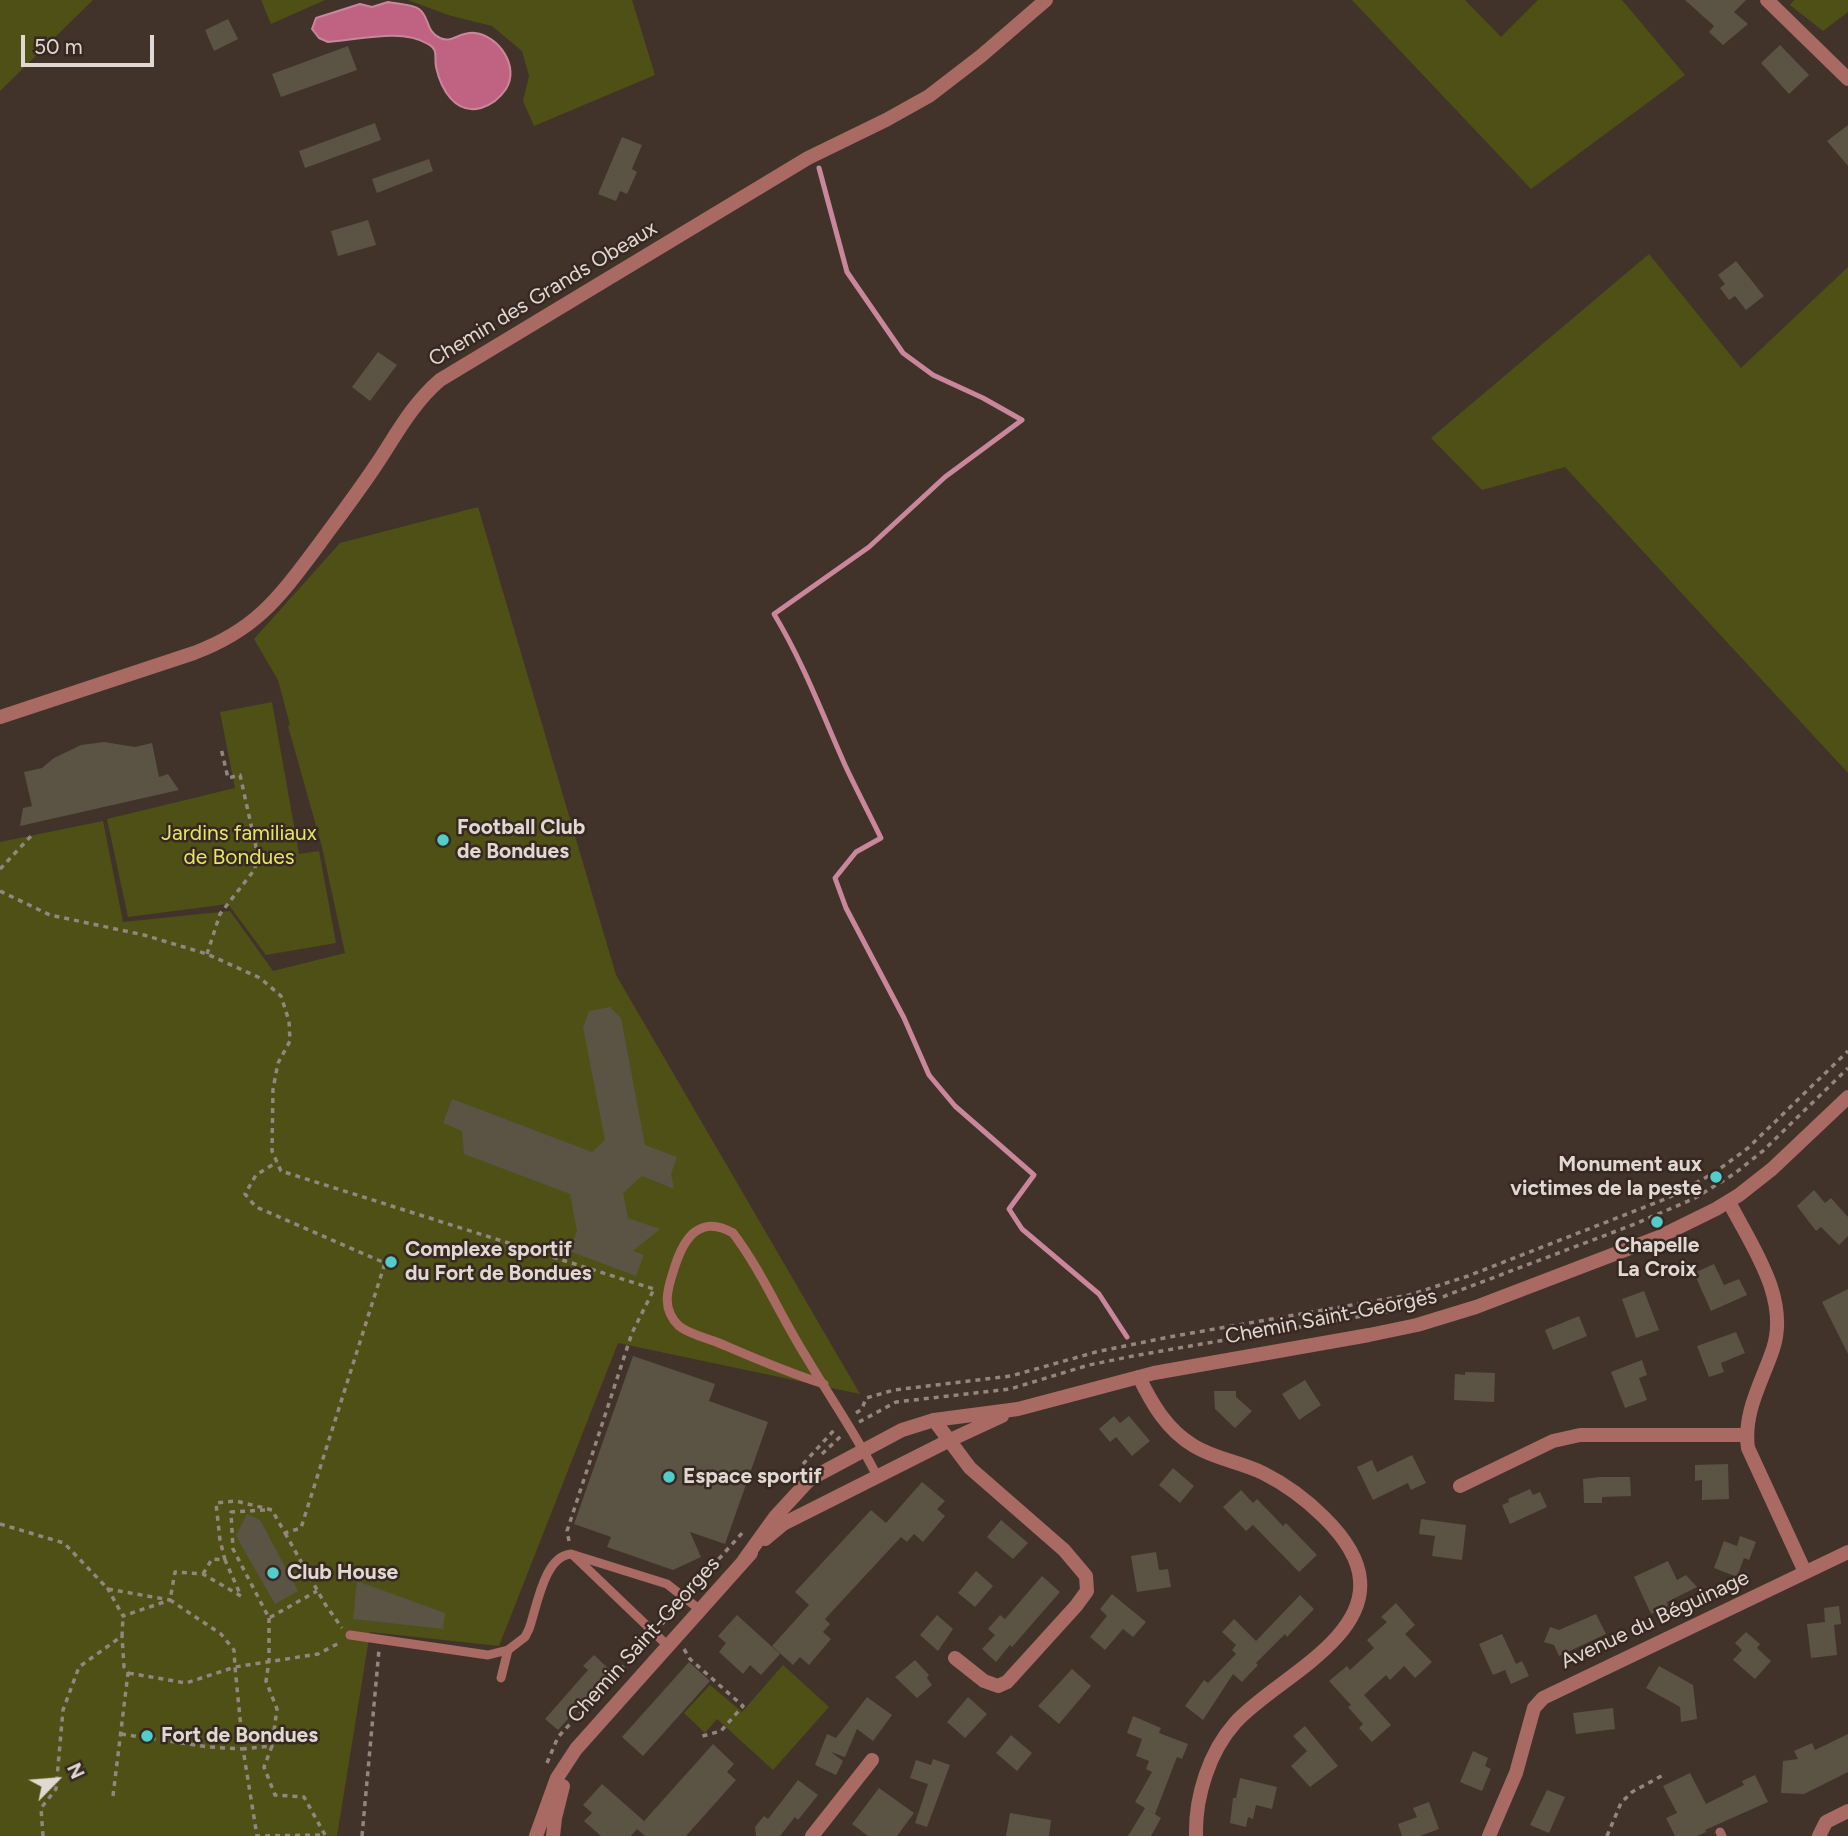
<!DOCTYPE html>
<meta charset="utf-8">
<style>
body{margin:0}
#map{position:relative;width:1848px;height:1836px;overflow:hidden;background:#41332a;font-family:Figtree,sans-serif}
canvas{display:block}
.north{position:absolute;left:21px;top:1745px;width:70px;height:70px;-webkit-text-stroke:5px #372921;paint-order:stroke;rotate:65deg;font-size:19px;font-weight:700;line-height:28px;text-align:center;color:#e1d8d2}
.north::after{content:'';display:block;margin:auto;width:24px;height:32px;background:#e1d8d2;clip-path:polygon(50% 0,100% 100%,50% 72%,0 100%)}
.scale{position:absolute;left:21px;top:35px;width:133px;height:32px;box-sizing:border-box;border:4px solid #e1d8d2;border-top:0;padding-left:9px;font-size:21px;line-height:24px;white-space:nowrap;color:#e1d8d2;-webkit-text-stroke:5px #372921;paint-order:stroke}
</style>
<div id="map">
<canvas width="1848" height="1836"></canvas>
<div class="north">N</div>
<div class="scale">50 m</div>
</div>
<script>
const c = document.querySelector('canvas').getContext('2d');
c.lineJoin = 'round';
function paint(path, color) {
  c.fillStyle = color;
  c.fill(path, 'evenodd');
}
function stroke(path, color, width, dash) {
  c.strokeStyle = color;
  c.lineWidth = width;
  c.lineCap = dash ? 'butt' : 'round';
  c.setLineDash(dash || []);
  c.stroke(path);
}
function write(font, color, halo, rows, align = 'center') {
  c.font = font + ' Figtree,sans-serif';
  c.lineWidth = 5;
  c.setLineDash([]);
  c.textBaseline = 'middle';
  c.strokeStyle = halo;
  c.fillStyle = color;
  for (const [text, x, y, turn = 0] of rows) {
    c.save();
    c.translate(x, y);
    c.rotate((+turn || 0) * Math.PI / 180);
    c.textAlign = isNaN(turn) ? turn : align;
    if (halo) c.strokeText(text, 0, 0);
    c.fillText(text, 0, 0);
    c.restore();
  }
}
paint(new Path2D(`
 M0 0H93L0 91Z
 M261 0H325L271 24Z
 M408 0H632L655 75 534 126 523 101 529 76 522 51 492 26 448 15Z
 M1352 0H1465L1501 37 1538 0H1622L1685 75 1531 189Z
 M1794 0H1848V12L1823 31 1790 5Z
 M1649 254 1741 368 1848 267V773L1565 467 1482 490 1431 438Z
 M478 507 616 975 860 1394 618 1343 499 1646 370 1632 337 1836H0V842L103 821 123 922 230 911 273 971 345 953 322 847 288 726 290 725 278 680 254 639 340 543Z
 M272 702 299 854 319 851 336 943 266 955 228 904 128 917 107 819 235 788 220 712Z
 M783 1665 829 1707 773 1770 717 1719 705 1733 684 1713 710 1685 742 1712Z`), '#4f5016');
const water = new Path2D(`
 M388 2C397 4 412 4 419 9 430 17 425 31 440 38 452 44 460 31 475 33 499 36 520 67 506 89 500 98 491 105 481 108 455 115 441 89 436 67 434 57 439 50 428 44 402 28 358 40 328 42L319 38 312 29 316 18 360 4 372 7Z`);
paint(water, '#c06383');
stroke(water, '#ca869b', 2);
stroke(new Path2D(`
 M819 168 847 272 903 353 933 375 983 398 1022 420 945 477 869 547 774 614C803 662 822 713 845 765 856 789 869 813 881 838L856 852 835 878 846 908 904 1018 929 1075 955 1106 1034 1175 1009 1209 1022 1229 1099 1294 1127 1337`), '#ca869b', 5);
paint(new Path2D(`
 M1685 0H1746L1734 12 1748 24 1723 45 1709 32 1714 26Z
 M228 19 238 39 214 51 205 30Z
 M1780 45 1809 75 1789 94 1761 63Z
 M348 46 357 70 281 97 272 74Z
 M375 123 381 140 305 168 299 151Z
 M1848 125V166L1827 141Z
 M622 137 642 145 632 169 637 172 627 194 620 191 616 201 598 194Z
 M429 159 433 171 377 193 372 179Z
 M368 220 376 245 338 256 331 231Z
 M1736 261 1764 296 1746 310 1735 296 1729 300 1720 288 1725 284 1718 275Z
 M378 352 397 365 370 401 352 387Z
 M104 742 135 747 152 743 159 777 168 774 179 790 20 826 23 808 32 806 24 772 42 768 54 758 81 745Z
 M610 1007 621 1018 645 1145 677 1157 671 1174 674 1189 642 1176 623 1193 628 1218 660 1229 633 1251 644 1255 636 1276 569 1251 577 1231 570 1194 464 1154 462 1131 443 1123 452 1099 592 1152 605 1140 583 1027 589 1011Z
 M1814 1190 1825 1203 1831 1198 1848 1217V1236L1839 1245 1821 1227 1816 1231 1797 1206Z
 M1714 1264 1724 1285 1739 1279 1747 1295 1711 1311 1694 1273Z
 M1848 1289V1354L1822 1302Z
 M1644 1291 1659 1330 1636 1338 1622 1299Z
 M1579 1316 1587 1336 1553 1350 1545 1330Z
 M1736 1332 1745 1353 1721 1363 1724 1372 1709 1377 1697 1346Z
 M633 1356 715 1384 709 1401 768 1422 725 1544 690 1532 701 1557 673 1570 607 1547 611 1537 574 1524Z
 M1642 1360 1647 1375 1639 1378 1647 1400 1625 1408 1611 1372Z
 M1465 1372 1495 1373 1494 1402 1454 1400 1455 1374 1465 1375Z
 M1305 1380 1321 1405 1299 1420 1282 1394Z
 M1214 1391H1236V1397L1252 1411 1235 1428 1215 1409Z
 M1114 1416 1120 1423 1129 1416 1150 1441 1132 1456 1116 1437 1110 1442 1099 1429Z
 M1412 1455 1426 1483 1411 1490 1408 1483 1373 1500 1357 1467 1372 1460 1377 1472Z
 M1728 1464 1729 1499 1702 1500V1480L1695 1481V1465Z
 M1173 1468 1194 1486 1180 1503 1159 1485Z
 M1600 1477H1630L1631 1496 1602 1497V1503H1584L1583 1479Z
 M922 1482 945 1501 937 1509 945 1516 923 1542 914 1534 907 1542 901 1537 825 1619 830 1624 823 1632 831 1639 809 1665 800 1657 793 1665 772 1646 809 1605 795 1592 871 1510 886 1523Z
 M1530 1489 1533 1495 1540 1492 1547 1507 1510 1524 1502 1505 1509 1502 1508 1499Z
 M1241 1490 1253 1503 1257 1499 1283 1526 1286 1523 1317 1555 1299 1572 1253 1525 1246 1531 1223 1507Z
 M247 1514 260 1520 298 1591 275 1604 236 1536Z
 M1421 1519 1466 1525 1462 1560 1432 1556 1435 1536 1419 1534Z
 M1001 1520 1028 1543 1013 1559 987 1537Z
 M1740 1536 1756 1542 1749 1560 1744 1558 1737 1577 1714 1568 1724 1541 1737 1546Z
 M1156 1552 1159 1570 1168 1569 1171 1587 1137 1592 1131 1556Z
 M1668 1561 1677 1580 1686 1575 1697 1587 1667 1602 1668 1606 1651 1614 1634 1577Z
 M976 1571 993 1586 975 1607 958 1593Z
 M1042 1576 1060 1592 1012 1647 1010 1645 996 1662 982 1649 995 1635 988 1629 1000 1615 1005 1619Z
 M357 1581 445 1613 443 1629 353 1619Z
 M1112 1594 1146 1622 1133 1637 1123 1629 1105 1650 1090 1637 1107 1616 1100 1609Z
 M1300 1595 1314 1609 1287 1637 1285 1634 1256 1663 1258 1665 1242 1682 1233 1674 1203 1720 1185 1706 1204 1680 1208 1683 1236 1654 1232 1650 1236 1645 1222 1632 1234 1619 1256 1641Z
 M1396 1603 1415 1625 1405 1634 1432 1662 1415 1678 1404 1666 1390 1680 1386 1675 1364 1695 1391 1725 1372 1742 1359 1728 1363 1724 1348 1707 1351 1705 1329 1681 1347 1666 1350 1670 1374 1648 1367 1640 1387 1622 1381 1617Z
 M1839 1606 1841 1624 1834 1625 1837 1655 1811 1658 1807 1624 1825 1622 1824 1608Z
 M1596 1614 1606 1634 1559 1656 1554 1645 1544 1642 1550 1627 1559 1630Z
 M737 1615 780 1654 761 1675 750 1665 743 1674 719 1652 726 1643 718 1636Z
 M937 1615 953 1629 938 1651 920 1635Z
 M1746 1632 1760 1644 1757 1648 1771 1661 1755 1679 1733 1660 1742 1650 1735 1643Z
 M1502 1634 1516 1664 1522 1661 1529 1676 1511 1684 1505 1670 1493 1675 1479 1644Z
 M594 1655 611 1671 558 1730 545 1719 588 1670 583 1666Z
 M915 1660 929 1675 927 1678 932 1685 917 1698 895 1677Z
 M689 1662 710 1681 643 1756 622 1737Z
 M1659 1666 1693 1685 1697 1719 1681 1722 1680 1707 1646 1688Z
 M1072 1669 1091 1686 1059 1724 1038 1706Z
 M867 1697 892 1715 873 1741 857 1729 845 1757 831 1752 843 1761 836 1775 815 1765 827 1734 836 1738Z
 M968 1697 987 1714 965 1738 947 1722Z
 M1613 1708 1615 1729 1576 1734 1573 1713Z
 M1133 1716 1161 1728 1159 1733 1188 1744 1182 1759 1177 1757 1155 1814 1135 1802 1152 1772 1146 1769 1149 1761 1136 1756 1142 1739 1127 1733Z
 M1305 1726 1338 1766 1310 1787 1291 1766 1307 1751 1293 1736Z
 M1848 1734V1772L1804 1794 1781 1793 1783 1761 1798 1759 1794 1751 1812 1743 1815 1750Z
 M1011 1735 1032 1753 1017 1771 996 1753Z
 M713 1744 734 1764 727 1772 736 1780 686 1836H645L637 1829Z
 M1473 1751 1488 1758 1485 1766 1491 1769 1482 1791 1460 1782Z
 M933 1759 950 1765 927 1827 915 1823 928 1784 910 1778 916 1760 931 1765Z
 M1690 1773 1706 1804 1744 1785 1742 1781 1755 1775 1768 1802 1705 1830 1706 1832 1697 1836H1675L1666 1818 1677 1813 1663 1786Z
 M1240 1778 1277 1787 1272 1809 1256 1805 1253 1819 1248 1817 1246 1827 1230 1823 1233 1798H1236Z
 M798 1780 818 1795 798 1820 795 1817 780 1836H756L755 1827 764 1816 768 1819Z
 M602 1784 644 1821 631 1836H601L584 1821 592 1813 583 1805Z
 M879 1788 914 1813 897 1836H868L852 1824Z
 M1547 1790 1565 1797 1549 1833 1530 1825Z
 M1429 1802 1439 1829 1420 1836H1402L1398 1824 1417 1817 1413 1808Z
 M1145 1808 1161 1818 1151 1836H1128Z
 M1010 1813 1051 1820 1049 1836H1006Z`), '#5b5344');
stroke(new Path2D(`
 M0 869 32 835
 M0 891 50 915 144 935 207 954 260 978 281 996 289 1021 290 1041 278 1063 273 1089 272 1151 281 1171 657 1290
 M207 954 220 914 255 869 256 847 240 775 228 778 221 748
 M856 1413 862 1409 866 1398 894 1390 1011 1376 1096 1352 1169 1337 1409 1295 1468 1276 1668 1198 1714 1173 1748 1148 1848 1051
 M859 1422 896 1402 1010 1389 1089 1365 1133 1356 1391 1311 1437 1299 1635 1224 1695 1198 1734 1174 1764 1150 1848 1068
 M822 1454 842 1435
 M803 1464 836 1428
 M265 1510 231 1512 233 1549 269 1618 317 1591
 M0 1524 64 1543 108 1589
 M285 1533 325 1604 342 1628
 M569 1541 567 1531 632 1333 654 1289
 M225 1560 220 1540 216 1503 236 1501 272 1510 285 1533 301 1528 385 1263 256 1207 245 1194 256 1175 277 1162
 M203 1574 212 1559 225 1560 241 1596 203 1574 175 1572 170 1600 221 1634 234 1650 235 1667 318 1654 341 1642
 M108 1589 170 1600 123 1616Z
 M692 1589 743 1532
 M269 1618V1661L266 1681 277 1709 272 1746
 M662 1624 678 1606
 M684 1649 690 1659 743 1706 721 1731 699 1737
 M121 1734 209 1747 243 1749 235 1667 186 1683 128 1673
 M272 1746 264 1767 275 1795 304 1797 325 1835 257 1836 243 1749Z
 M547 1763 558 1737 645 1643
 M113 1796 128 1673 124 1667 122 1636
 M43 1836 41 1808 56 1789 63 1710 79 1667 122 1636 123 1616
 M362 1836 379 1650
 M1607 1836 1621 1803 1632 1792 1665 1774`), '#92867f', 3.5, [5, 5]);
stroke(new Path2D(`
 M824 1384C788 1373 754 1358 719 1343 706 1338 689 1334 679 1326 660 1308 668 1287 675 1266 684 1238 700 1214 733 1233 761 1270 780 1315 805 1355 829 1396 856 1434 877 1476
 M573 1555 667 1645
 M350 1635 488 1655 508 1650 525 1637 529 1629C537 1607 544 1556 571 1554L667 1584 699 1609
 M501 1678 508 1650
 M1720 1832 1722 1836`), '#a96a63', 9);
stroke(new Path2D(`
 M1767 0 1848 79
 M0 717 194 653C258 629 280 596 320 543 339 517 358 492 376 465 396 435 412 404 440 380L808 158 886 120 929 96 981 56 1046 0
 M1729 1202C1751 1245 1790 1298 1773 1349 1762 1382 1743 1412 1748 1448L1805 1572
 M1139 1377C1152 1404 1167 1430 1194 1446 1215 1459 1241 1462 1263 1473 1299 1491 1357 1537 1360 1580 1366 1642 1270 1683 1235 1723 1209 1752 1195 1797 1196 1836
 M934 1420 970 1468 1064 1550 1086 1576 1087 1591 1076 1606 1007 1682 998 1686 984 1681 955 1658
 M1460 1486 1553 1441 1580 1435H1746
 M812 1836 872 1760
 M1489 1836 1516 1773 1534 1708 1543 1698 1848 1552
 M1819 1836 1826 1822 1848 1811`), '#a96a63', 14);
stroke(new Path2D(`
 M765 1539 783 1524 948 1441 1002 1416
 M744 1560 775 1517 810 1479 902 1430 934 1420 1018 1409 1154 1373 1369 1335 1417 1325 1476 1307 1659 1237 1716 1209 1739 1195 1772 1169 1848 1097
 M536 1836 557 1778 576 1749 751 1553
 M553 1836 555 1818 563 1786`), '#a96a63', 14);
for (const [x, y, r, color] of [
 [443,840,7,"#53cdcb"],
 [1716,1177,7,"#53cdcb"],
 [1657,1222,7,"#53cdcb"],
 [391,1262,7,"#53cdcb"],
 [669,1477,7,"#53cdcb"],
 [273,1573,7,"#53cdcb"],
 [147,1736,7,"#53cdcb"]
]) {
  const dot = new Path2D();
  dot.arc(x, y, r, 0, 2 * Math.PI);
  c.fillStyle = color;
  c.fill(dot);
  stroke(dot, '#372921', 2.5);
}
write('21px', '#e1d8d2', '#372921', [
 ["Chemin des Grands Obeaux",543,294,-31],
 ["Chemin Saint-Georges",1331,1317,-11],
 ["Avenue du Béguinage",1655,1620,-25],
 ["Chemin Saint-Georges",644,1640,-48]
]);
write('bold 21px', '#e1d8d2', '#372921', [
 ["Football Club",457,828],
 ["de Bondues",457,852],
 ["Monument aux",1702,1165,"right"],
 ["victimes de la peste",1702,1189,"right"],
 ["Chapelle",1657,1246,"center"],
 ["La Croix",1657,1270,"center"],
 ["Complexe sportif",405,1250],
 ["du Fort de Bondues",405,1274],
 ["Espace sportif",683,1477],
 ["Club House",287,1573],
 ["Fort de Bondues",161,1736]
], 'left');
write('21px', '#e4e762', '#372921', [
 ["Jardins familiaux",239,834],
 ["de Bondues",239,858]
]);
</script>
